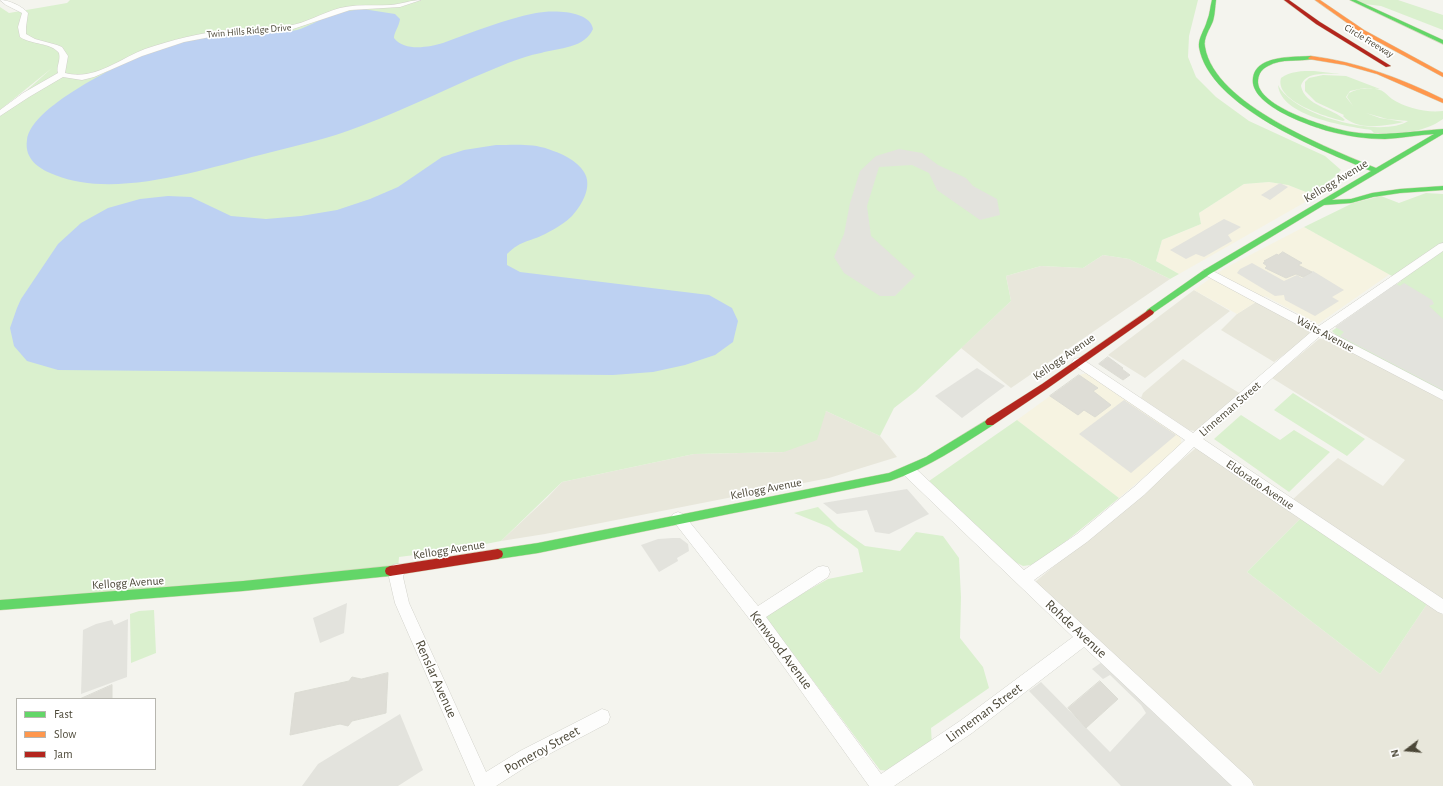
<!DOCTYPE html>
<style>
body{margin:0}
#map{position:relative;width:1443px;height:786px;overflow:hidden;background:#f4f4ee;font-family:"Alegreya Sans",sans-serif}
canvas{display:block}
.legend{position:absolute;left:16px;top:698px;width:140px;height:72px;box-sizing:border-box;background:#fff;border:1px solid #b7b6af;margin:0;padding:5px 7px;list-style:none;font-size:12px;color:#4c4838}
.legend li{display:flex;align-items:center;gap:8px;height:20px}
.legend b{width:20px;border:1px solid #b7b6af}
.north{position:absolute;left:1387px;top:730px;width:40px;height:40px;-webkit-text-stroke:3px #fff;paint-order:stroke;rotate:254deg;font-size:11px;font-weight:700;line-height:16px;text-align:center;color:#4c4838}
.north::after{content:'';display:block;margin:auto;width:14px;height:18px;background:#4c4838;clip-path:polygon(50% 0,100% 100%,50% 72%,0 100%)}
</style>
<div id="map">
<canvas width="1443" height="786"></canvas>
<ul class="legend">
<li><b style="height:5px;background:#63d668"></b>Fast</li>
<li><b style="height:5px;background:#ff974d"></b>Slow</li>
<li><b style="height:5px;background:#b3261e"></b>Jam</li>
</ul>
<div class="north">N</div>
</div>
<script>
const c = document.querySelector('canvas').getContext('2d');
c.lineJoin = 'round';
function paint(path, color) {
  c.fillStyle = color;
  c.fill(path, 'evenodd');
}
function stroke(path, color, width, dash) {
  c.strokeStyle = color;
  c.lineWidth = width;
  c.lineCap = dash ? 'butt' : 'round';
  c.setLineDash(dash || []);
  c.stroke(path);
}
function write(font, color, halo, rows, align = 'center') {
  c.font = font + ' "Alegreya Sans",sans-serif';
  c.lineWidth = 3.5;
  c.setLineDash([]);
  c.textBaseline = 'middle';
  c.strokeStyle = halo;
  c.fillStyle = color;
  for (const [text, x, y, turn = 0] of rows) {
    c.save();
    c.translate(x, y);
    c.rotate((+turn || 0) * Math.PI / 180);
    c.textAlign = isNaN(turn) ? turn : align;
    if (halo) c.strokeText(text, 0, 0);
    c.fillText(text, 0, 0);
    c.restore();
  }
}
paint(new Path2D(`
 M1103 255 1129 259 1170 279 1011 388 961 348 1011 301 1006 276 1041 266 1083 268Z
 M1194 290 1230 311 1145 378 1108 355Z
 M1256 302 1307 329 1310 333 1304 340 1274 362 1221 330 1237 314Z
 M1319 339 1329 340 1443 400V599L1291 501 1338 458 1383 486 1405 460 1272 378Z
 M1183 359 1241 394 1195 431 1189 430 1141 398 1143 393Z
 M826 411 880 436 897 457 829 478 545 534 501 541 547 498 562 482 694 454 784 452Z
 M1196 448 1301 518 1247 572 1380 674 1427 604 1443 615V786H1256L1035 582Z`), '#e8e7db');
paint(new Path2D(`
 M1269 182 1288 185 1316 196 1179 274 1156 261 1162 240 1201 224 1199 213 1244 184Z
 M1304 227 1390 274 1318 324 1265 296 1237 314 1194 290 1225 268Z
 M1087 373 1180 436 1182 445 1119 498 1017 420 1079 375Z`), '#f6f3e1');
paint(new Path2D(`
 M0 0V7L9 13 67 3 70 0H1198L1189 36 1188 57 1196 77 1216 97 1249 121 1325 156 1341 170 1316 196 1288 185 1269 182 1244 184 1199 213 1201 224 1162 240 1156 261 1179 274 1170 279 1129 259 1103 255 1083 268 1041 266 1006 276 1011 301 916 391 894 408 880 436 826 411 817 440 784 452 694 454 562 482 501 541 454 550 399 557 398 570 0 605V114L52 68 0 110Z
 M1352 0H1398L1443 15V30L1381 6 1357 3Z
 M1314 71 1340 74C1327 74 1305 71 1301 86 1305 106 1333 108 1345 120L1343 121C1327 117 1274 101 1281 78 1290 71 1302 71 1314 71Z
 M1323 75 1346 76 1380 89 1364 88 1350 91 1346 97 1353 106 1347 97 1349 93C1358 88 1370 87 1380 90 1384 91 1388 96 1392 99 1406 108 1426 113 1443 111V119C1422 134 1399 133 1374 133L1371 130C1346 126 1281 117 1278 85 1292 115 1381 139 1408 121L1387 119 1366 113 1380 118 1404 122C1385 126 1357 131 1343 116L1344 115 1316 102 1305 91V82L1309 78Z
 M1426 193 1443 194V392L1339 338 1332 331 1401 281 1304 227 1353 203 1381 196 1399 203Z
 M1293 393 1365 439 1347 456 1274 410Z
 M1241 415 1280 440 1294 430 1330 452 1289 492 1214 439Z
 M1017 420 1119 498 1038 564 1023 566 1011 560 929 481Z
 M818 507 838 527 865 546 900 551 916 532 943 536 959 558 961 597 960 638 983 667 989 688 931 728 932 746 891 771 880 770 764 615 828 579 863 572 858 549 829 527 794 513Z
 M1301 518 1427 604 1380 674 1247 572Z
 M154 610 156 653 131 663 130 614 139 611Z`), '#daf0ce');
paint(new Path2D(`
 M899 149 922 153 938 165 966 178 973 186 997 199 1000 215 980 220 937 190 929 173 912 165 879 167 867 206 871 236 915 276 895 296H880L844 273 834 257 844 234 850 203 860 171 876 156Z
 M1280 183 1288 187 1270 200 1261 195Z
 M1224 219 1241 227 1228 235 1232 241 1204 257 1196 254 1186 259 1170 250Z
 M1252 263 1284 281 1297 275 1302 278 1313 271 1344 290 1332 297 1339 301 1315 316 1285 300 1284 295 1275 296 1237 273 1240 269Z
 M1404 283 1432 300 1434 304 1429 306 1443 319V390L1340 336 1344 332 1335 327 1396 284 1400 286Z
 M977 368 1005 386 962 418 935 396Z
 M1124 400 1176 435 1131 473 1079 434Z
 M907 489 929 514 889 534 875 532 867 510 837 514 823 503Z
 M673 538H680L688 544 689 551 677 558 678 561 659 572 641 545 658 539Z
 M347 603 344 633 320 643 313 618Z
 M128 619 127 677 81 694 83 630 96 624 112 620 114 625Z
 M1102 662 1150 709 1232 786H1121L1029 691 1041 682 1110 752 1146 713 1141 705 1110 675 1103 679 1092 669Z
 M400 714 423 770 398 786H302L318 764Z`), '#e3e3dd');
paint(new Path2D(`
 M363 9 395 14 400 19C399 27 394 32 394 38 405 52 429 47 443 43 473 32 505 19 536 13 552 10 590 10 593 29 585 48 559 48 541 53 530 55 519 59 508 63 458 83 411 107 361 126 329 139 294 146 260 155 201 170 114 199 55 175 39 169 24 159 27 140 31 107 116 66 145 54 165 46 186 41 207 37 220 35 234 33 247 33 264 33 280 34 297 30 308 27 318 20 329 16 340 12 351 10 363 9Z
 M496 145C512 145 532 143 548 149 560 153 577 160 584 172 593 186 582 205 572 216 566 222 555 229 547 233 531 242 522 239 507 254V265L520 272 709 295 732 308 738 321 733 342 715 355 685 365 653 372 613 375 58 370 27 361 14 346 10 328 17 308 21 299 58 244 81 223 108 208 140 199 168 196 191 197 231 216 266 219 301 216 337 210 370 199 398 187 442 157 464 150Z`), '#bdd1f2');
const building = new Path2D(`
 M1283 252 1302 263 1298 265 1312 272 1303 277 1296 274 1286 278 1265 268 1267 266 1263 263 1266 262 1264 261 1277 254 1278 255Z
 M1108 357 1123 368 1122 369 1130 375 1123 380 1099 364Z
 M1079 375 1098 388 1093 391 1111 405 1095 417 1084 410 1078 415 1050 396Z
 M388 673 386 713 352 721 348 726 340 724 290 735 295 693 349 681 352 677 361 679Z
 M1100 681 1118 699 1086 728 1068 708Z
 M112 685V699H80Z`);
paint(building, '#deddd6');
stroke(building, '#dcdcd4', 1);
const street = new Path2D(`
 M0 0C9 0 22 6 28 13L26 27V34L35 39 57 45 62 47 68 56 65 73C94 81 119 59 145 49 172 40 199 33 228 30 248 28 268 30 288 26 306 23 322 13 340 8 357 4 374 6 391 5 402 4 411 0 421 0L400 7 350 10 290 30 226 34 184 42 142 56 94 77 82 80 63 77 29 97 0 116V110L23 93 58 73C56 66 61 61 59 53 50 42 32 45 20 37L18 27 22 13 6 5Z
 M1443 243V251L1328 331 1443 391V400L1320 336 1203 439 1443 599V614L1438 612 1194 447 1144 495 1087 542 1034 580 1251 780 1254 786H1232L1084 647 972 733 894 786H869L751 621 671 518 673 514 678 512 683 514 758 606 818 567 823 566 828 567 830 572 828 577 766 617 881 774 960 721 1073 637 904 475 902 471 904 467 909 466 914 467 1024 570 1077 534 1134 487 1185 440 1074 365 1072 362 1074 359 1078 358 1082 359 1193 433 1311 332 1203 274 1202 272 1203 270H1211L1319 326 1439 244Z
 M398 564 403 565 405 570 403 577 409 603 486 772 520 751 602 709 608 711 610 717 608 723 532 763 496 786H475L395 603 389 577 393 565Z`);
const fast = new Path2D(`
 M1212 0H1216C1215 7 1215 14 1213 21 1210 29 1203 38 1205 47 1215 105 1327 147 1376 168L1434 134C1418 135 1402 138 1385 139 1366 139 1347 136 1328 131 1308 125 1249 105 1253 78 1254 70 1259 65 1266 62 1280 56 1296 57 1311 56L1314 58 1313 59C1298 62 1282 58 1268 66 1262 69 1259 73 1258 80 1255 107 1332 129 1352 132 1383 137 1412 131 1443 129V134L1332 200 1351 199 1372 193 1400 189 1443 186V190L1400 193 1373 197 1351 203 1324 205 1210 274 1150 315 1146 312 1147 310 1204 270 1371 171C1321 150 1209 107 1199 47 1198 38 1205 29 1207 21 1210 14 1210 7 1212 0Z
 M1350 0H1356L1443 40V44Z
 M990 418 993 419 995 422 993 425C960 446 928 468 890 481L538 553 498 559 494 557 493 554 494 551 498 549 538 543 889 473 926 457Z
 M390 566 394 568 395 571 394 574 390 576 243 591 0 610V600L243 581Z`);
const slow = new Path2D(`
 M1315 0H1320L1364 30 1443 73V77L1360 32Z
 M1311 56C1358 62 1400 78 1443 99V103L1377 74 1345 65 1309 59 1308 58Z`);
const jam = new Path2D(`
 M1284 0H1289L1320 22 1391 66 1386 67 1316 24Z
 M1150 309 1154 312 1153 314 1048 388 993 425H987L985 422 987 419 1042 384Z
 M498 549 502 551 503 554 502 557 498 559 390 576 386 574 385 571 386 568 390 566Z`);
stroke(street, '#d2d2cb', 1);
stroke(fast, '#d7d5bb', 1);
stroke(slow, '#d7d5bb', 1);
stroke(jam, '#d7d5bb', 1);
paint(street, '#fdfdfc');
paint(fast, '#63d668');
paint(slow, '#ff974d');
paint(jam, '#b3261e');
write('10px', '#4c4838', '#fff', [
 ["Twin Hills Ridge Drive",249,31,-5],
 ["Circle Freeway",1369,41,31]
]);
write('12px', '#4c4838', '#fff', [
 ["Kellogg Avenue",1336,181,-31],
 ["Waits Avenue",1325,334,28],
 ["Kellogg Avenue",1064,357,-35],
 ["Linneman Street",1230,409,-41],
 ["Eldorado Avenue",1260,485,34],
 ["Kellogg Avenue",766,489,-11],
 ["Kellogg Avenue",449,550,-9],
 ["Kellogg Avenue",128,583,-4]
]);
write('14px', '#4c4838', '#fff', [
 ["Rohde Avenue",1076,629,43],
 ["Kenwood Avenue",781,650,53],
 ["Renslar Avenue",436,679,66],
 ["Linneman Street",984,713,-36],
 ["Pomeroy Street",542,750,-29]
]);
</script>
